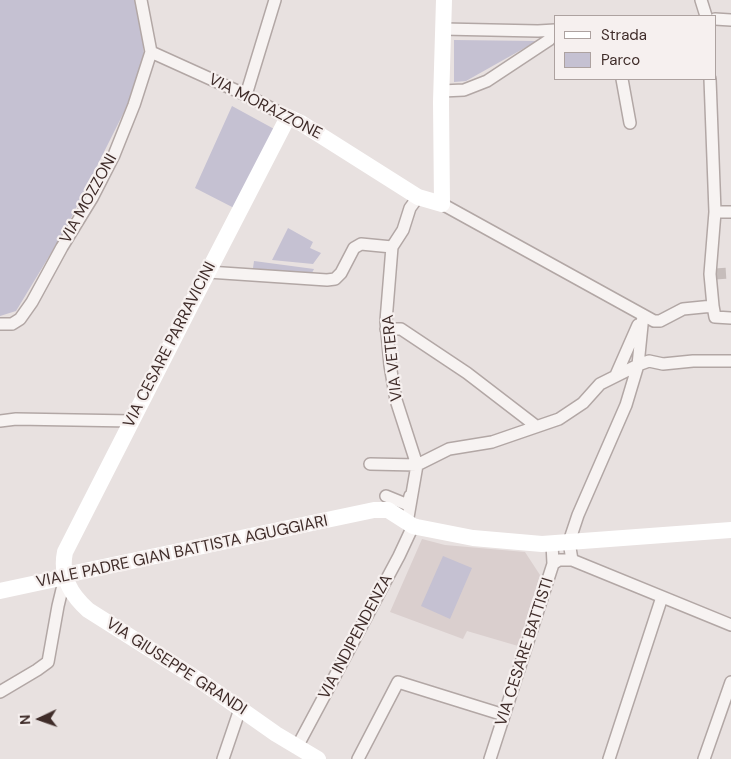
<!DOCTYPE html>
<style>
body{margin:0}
#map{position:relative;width:731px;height:759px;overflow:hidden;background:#e8e1e0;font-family:"DM Sans",sans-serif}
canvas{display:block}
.legend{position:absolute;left:554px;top:15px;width:162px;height:65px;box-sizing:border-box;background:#f6f0ef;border:1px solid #ada2a0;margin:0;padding:6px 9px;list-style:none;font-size:15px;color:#3f2c29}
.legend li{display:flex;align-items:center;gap:10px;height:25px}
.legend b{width:25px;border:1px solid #ada2a0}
.north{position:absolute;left:15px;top:694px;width:50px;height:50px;-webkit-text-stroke:4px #f6f0ef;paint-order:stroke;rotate:267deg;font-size:14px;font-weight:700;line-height:20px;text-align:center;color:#3f2c29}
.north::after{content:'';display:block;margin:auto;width:18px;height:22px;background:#3f2c29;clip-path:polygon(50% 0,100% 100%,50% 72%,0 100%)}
</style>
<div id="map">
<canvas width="731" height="759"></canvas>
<ul class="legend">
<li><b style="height:6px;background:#fff"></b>Strada</li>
<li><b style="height:14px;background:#c5c1d2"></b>Parco</li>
</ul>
<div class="north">N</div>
</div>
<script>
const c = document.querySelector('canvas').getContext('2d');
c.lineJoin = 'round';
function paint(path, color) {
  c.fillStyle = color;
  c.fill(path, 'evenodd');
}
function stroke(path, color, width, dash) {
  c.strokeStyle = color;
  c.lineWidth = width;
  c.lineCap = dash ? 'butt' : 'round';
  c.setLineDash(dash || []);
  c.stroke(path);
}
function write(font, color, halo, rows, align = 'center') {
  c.font = font + ' "DM Sans",sans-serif';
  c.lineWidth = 4.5;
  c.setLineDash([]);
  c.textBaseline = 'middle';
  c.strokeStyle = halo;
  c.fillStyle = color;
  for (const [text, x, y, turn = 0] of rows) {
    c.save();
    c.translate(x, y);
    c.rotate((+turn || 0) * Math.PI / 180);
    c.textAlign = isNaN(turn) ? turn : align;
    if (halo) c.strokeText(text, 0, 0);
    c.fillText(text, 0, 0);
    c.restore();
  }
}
paint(new Path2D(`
 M422 539 445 545 525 552 540 575 518 646 467 631 463 639 390 612Z`), '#dacfce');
paint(new Path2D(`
 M0 0H135L143 42 144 56 130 100 65 230 16 311 0 316Z
 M454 40 537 41 466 81 454 82Z
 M232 106 276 130 236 209 195 188Z
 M288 228 313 242 310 248 321 253 313 264 272 260Z
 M254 261 314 269 310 277 251 271 253 268Z
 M443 556 472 568 450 619 421 606Z`), '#c5c1d2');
stroke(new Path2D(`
 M715 274 731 273`), '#c6bdbb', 11, [11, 5.5]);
const street = new Path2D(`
 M701 0 706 16
 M715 19 731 20
 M443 29 538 31 555 30
 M151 52 246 95 288 117
 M622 79 630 123
 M710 79 715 212 710 274 713 306
 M442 91 464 90 487 81 549 40 555 32
 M246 95 275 0
 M442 204 654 321H660L683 309 713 306 715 317 731 318
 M715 212H731
 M208 272 327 280 335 279 341 273 354 248 361 244 392 247
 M0 324H12L20 319 32 302 62 247 92 198 114 155 134 105 151 52 141 0
 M386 329H401L467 373 536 426
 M616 375 638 325
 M0 421 16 419 132 421
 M370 464 417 465 449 449 492 442 559 419 583 403 600 384 638 365 649 361 663 364 693 361H731
 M386 496 408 505 410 496
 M407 523 417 465 396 400 390 365 386 321 392 247 403 230 410 208 418 197
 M572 560 569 542 578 515 626 405 638 365 643 315
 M553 564 559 560H572L731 625
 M0 692 37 670 48 662 58 606 65 577
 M297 747 399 556 413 526
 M223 759 240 709
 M358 759 398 682 504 715
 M490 759 553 564 552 543
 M609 759 662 597
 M704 759 731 682`);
stroke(street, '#b2a7a5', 14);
stroke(street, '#f7f3f2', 11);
stroke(new Path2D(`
 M0 591 65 577 70 574 374 510H388L413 526 417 527 473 538 542 544 731 530
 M318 759 276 734 205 684 88 610C70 594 60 576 65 552L193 301 288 117 301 123 418 197 442 204 441 102 444 0`), '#fff', 16);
write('16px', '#3f2c29', '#f6f0ef', [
 ["VIA MORAZZONE",265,107,27],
 ["VIA MOZZONI",89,199,-61],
 ["VIA CESARE PARRAVICINI",170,345,-63],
 ["VIA VETERA",393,358,-96],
 ["VIALE PADRE GIAN BATTISTA AGUGGIARI",182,552,-12],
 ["VIA INDIPENDENZA",356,637,-62],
 ["VIA CESARE BATTISTI",525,652,-72],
 ["VIA GIUSEPPE GRANDI",176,667,33]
]);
</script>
